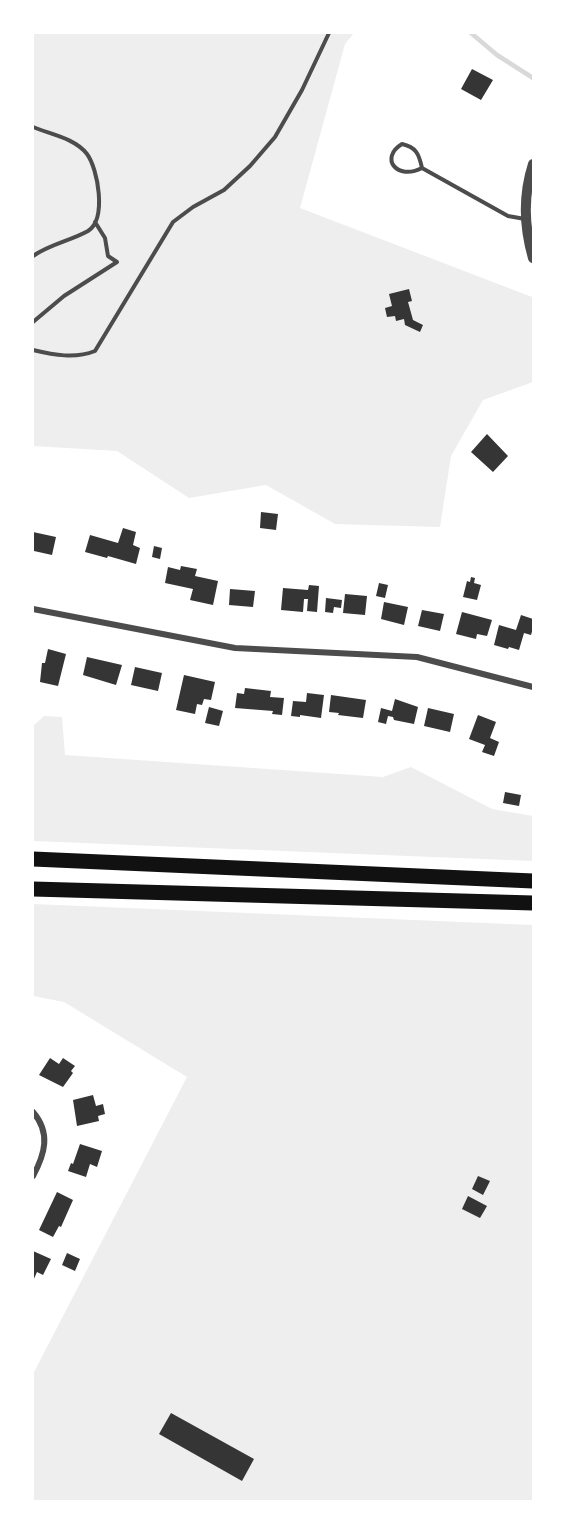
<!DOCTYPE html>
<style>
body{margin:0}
#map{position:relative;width:566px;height:1534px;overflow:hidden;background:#fff;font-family:Merriweather,serif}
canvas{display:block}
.frame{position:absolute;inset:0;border:34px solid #fff;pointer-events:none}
</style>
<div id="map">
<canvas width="566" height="1534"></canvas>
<div class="frame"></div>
</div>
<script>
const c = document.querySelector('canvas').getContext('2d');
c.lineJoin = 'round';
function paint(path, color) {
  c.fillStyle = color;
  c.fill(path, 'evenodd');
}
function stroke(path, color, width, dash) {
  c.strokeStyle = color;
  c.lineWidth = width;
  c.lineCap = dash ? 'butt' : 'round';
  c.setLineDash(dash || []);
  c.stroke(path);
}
paint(new Path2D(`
 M33 33H354L345 44 300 208 532 297 533 382 483 400 451 456 440 527 335 524 266 485 189 498 117 451 33 446Z
 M44 716 62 717 65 755 383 777 411 767 492 809 533 816V861L33 841V726Z
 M33 904 533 925V1501H33V1374L187 1077 64 1002 33 996Z`), '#eee');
stroke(new Path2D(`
 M471 33 497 55 533 78`), '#d9d9d9', 4.5);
paint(new Path2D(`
 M472 69 493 80 481 100 461 89Z
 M409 289 412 301 408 302 413 320 423 325 420 332 405 325 404 319 396 321 395 316 387 317 385 308 392 306 389 294Z
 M487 434 508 456 493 472 471 452Z
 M261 512 278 514 276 530 260 528Z
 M123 528 136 532 133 545 140 548 136 564 108 556 107 558 85 552 90 535 118 543Z
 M33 532 56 537 52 555 34 551Z
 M154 546 162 548 160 559 152 557Z
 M181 566 197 569 195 576 218 581 213 605 190 600 193 589 165 583 168 567 180 570Z
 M471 577 475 578 474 583 481 585 477 600 463 597 467 581 470 582Z
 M379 583 388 585 385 598 376 596Z
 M309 585 319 586 317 612 307 611 308 599H304L303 612 281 610 283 588 308 590Z
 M230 589 255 591 253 607 229 605Z
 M345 594 367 596 365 615 343 613Z
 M326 598 342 600 341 608 334 607 333 613 325 612Z
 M384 602 408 607 404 625 381 619Z
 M422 610 444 614 440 631 418 626Z
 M462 612 492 620 487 636 477 634 476 639 456 634Z
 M521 615 533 619V628L531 635 524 633 519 650 509 647 508 649 494 645 499 625 516 630Z
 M48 649 66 654 58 686 40 682 42 663H45Z
 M87 657 122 665 116 685 83 675Z
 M135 667 162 673 158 691 131 685Z
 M184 675 215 682 211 700 204 699 202 705 197 704 195 714 176 710Z
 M245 688 271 691 270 697 284 698 282 715 272 714 273 711 235 708 237 693 244 694Z
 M307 693 324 695 321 718 300 715V717L291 716 293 701 306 702Z
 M331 695 366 700 363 718 338 715 339 713 329 712Z
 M395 699 418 707 414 724 394 720 393 717 388 716 386 724 378 722 381 708 392 711Z
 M209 707 223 711 219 726 205 723Z
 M428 708 454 714 450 732 424 726Z
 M478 715 496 722 490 738 499 742 494 756 482 752 485 745 469 739Z
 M505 792 521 795 519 806 503 803Z
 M50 1058 59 1064 63 1058 75 1066 71 1071 73 1073 63 1087 39 1075Z
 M93 1095 96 1106 103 1104 105 1114 98 1116 99 1121 77 1126 73 1100Z
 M80 1144 102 1151 97 1167 90 1164 86 1177 68 1171 71 1163 73 1164Z
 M478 1176 490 1181 483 1195 472 1189Z
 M57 1192 73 1200 61 1227 59 1226 53 1237 39 1230Z
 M468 1196 487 1206 480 1218 462 1209Z
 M33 1251 51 1259 43 1275 37 1272 33 1281Z
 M67 1253 80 1259 75 1271 62 1265Z
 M171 1413 254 1459 242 1481 159 1434Z`), '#353535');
stroke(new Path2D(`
 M33 127C49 134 75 138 87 154 98 169 107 219 88 231 70 241 50 244 33 256
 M422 168C397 181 379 158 402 144 416 147 419 154 422 168L508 216 525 219
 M33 322 64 296 117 262 108 256 105 238 95 222
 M33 350C54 355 75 359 95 351L173 222 193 207 224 190 250 166 275 137 302 90 329 33`), '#4c4c4c', 4);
stroke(new Path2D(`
 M33 609 235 648 417 657 533 687
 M33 1112C51 1133 45 1154 33 1176`), '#4c4c4c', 6);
stroke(new Path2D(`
 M533 164C523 195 524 227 533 258`), '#4c4c4c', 10);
stroke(new Path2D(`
 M33 859 533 881
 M33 889 533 903`), '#111', 15);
</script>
